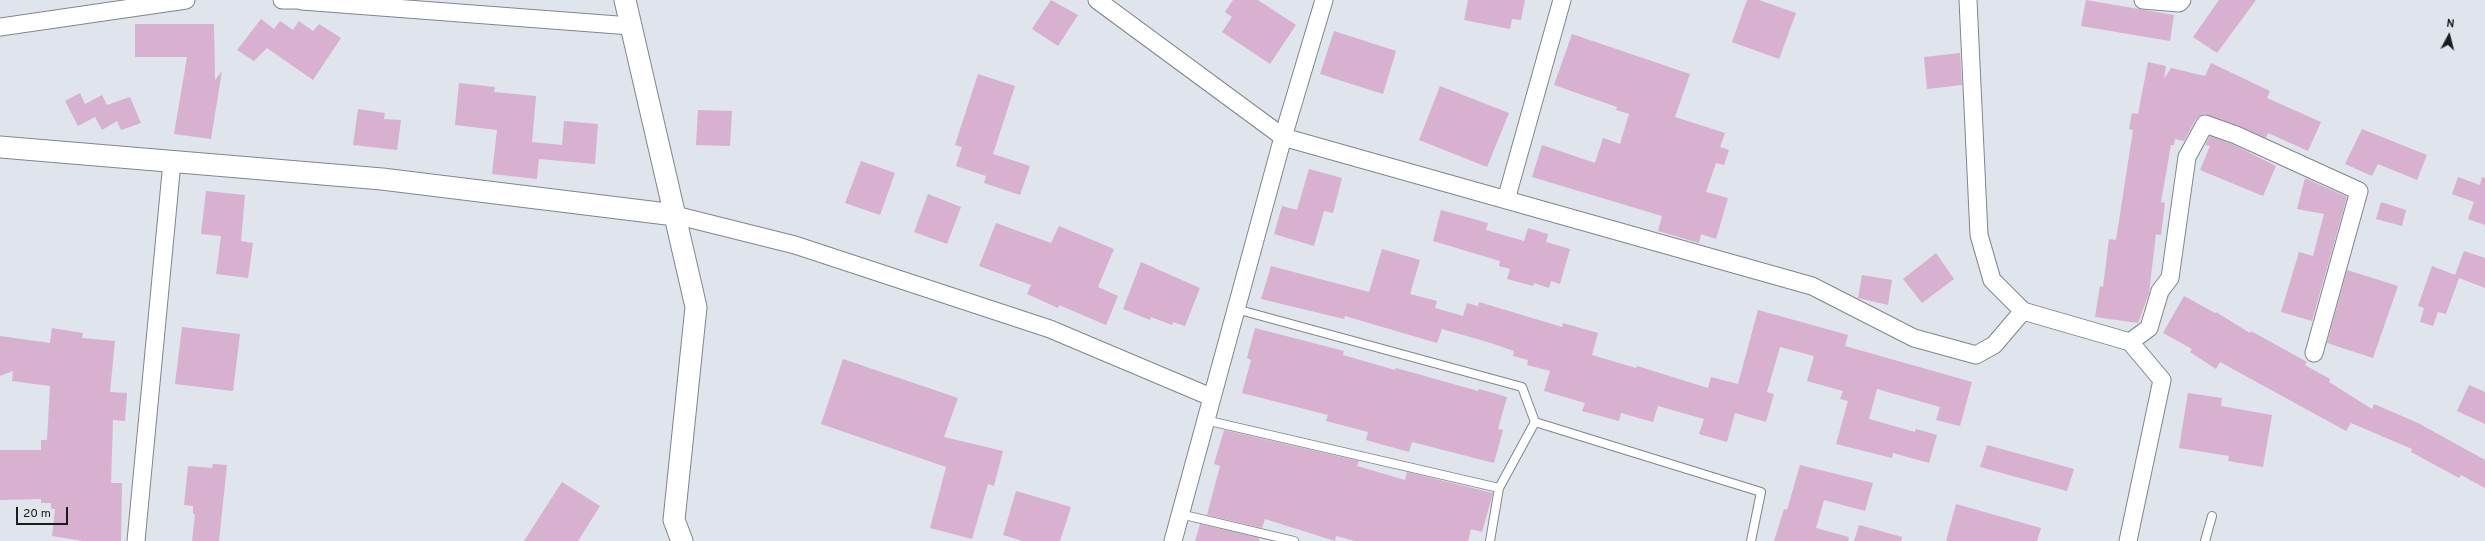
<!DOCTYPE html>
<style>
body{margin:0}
#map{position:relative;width:2485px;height:541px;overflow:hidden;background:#dfe4ed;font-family:Overpass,sans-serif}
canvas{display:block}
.north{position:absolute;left:2429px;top:16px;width:40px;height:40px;-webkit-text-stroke:3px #dfe4ed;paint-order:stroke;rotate:7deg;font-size:11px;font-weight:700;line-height:16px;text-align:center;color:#1a1b1f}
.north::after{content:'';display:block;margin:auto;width:14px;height:18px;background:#1a1b1f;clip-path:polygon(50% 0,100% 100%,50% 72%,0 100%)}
.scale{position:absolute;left:16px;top:507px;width:52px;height:18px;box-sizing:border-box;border:2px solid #1a1b1f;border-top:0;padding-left:5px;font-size:12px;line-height:14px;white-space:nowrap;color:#1a1b1f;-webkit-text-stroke:3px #dfe4ed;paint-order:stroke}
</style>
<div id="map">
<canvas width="2485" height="541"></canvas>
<div class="north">N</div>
<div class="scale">20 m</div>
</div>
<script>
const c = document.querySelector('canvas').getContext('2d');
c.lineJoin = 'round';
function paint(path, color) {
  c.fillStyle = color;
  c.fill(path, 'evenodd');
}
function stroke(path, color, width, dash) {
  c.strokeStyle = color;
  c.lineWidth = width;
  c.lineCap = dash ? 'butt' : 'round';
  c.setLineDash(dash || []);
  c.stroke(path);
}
paint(new Path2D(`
 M1051 0 1078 15 1058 46 1032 29Z
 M1233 0H1258L1296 25 1270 64 1222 32 1232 17 1225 12Z
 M1468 0H1525L1521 20 1512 19 1510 29 1464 20Z
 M1747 0H1759L1796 13 1779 59 1732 42Z
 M2086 0 2174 15 2170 41 2081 26Z
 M2219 0H2256L2217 53 2193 37Z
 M261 19 274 29 280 21 293 30 299 21 313 31 319 24 341 38 313 80 267 48 254 61 237 50Z
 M135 24H214L215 80 222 71 211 139 174 134 187 57H135Z
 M1334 31 1396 51 1383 94 1320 74Z
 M1572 34 1690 74 1675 117 1725 133 1720 147 1729 150 1724 165 1716 163 1706 192 1728 198 1716 239 1701 234 1699 243 1658 231 1662 216 1532 177 1542 145 1595 163 1603 138 1620 144 1629 114 1616 110 1617 107 1554 85Z
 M1960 53 1962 85 1927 89 1924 57Z
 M2148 62 2166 66 2164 79 2171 68 2205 76 2211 63 2270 91 2267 98 2321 122 2308 151 2268 133 2266 138 2239 126 2204 114 2196 119 2184 141 2175 139 2174 145H2171L2161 202 2165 203 2161 235 2156 234 2149 293 2138 323 2095 317 2100 286 2103 287 2109 239 2116 240 2133 130 2129 129 2132 113 2138 114Z
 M978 74 1015 86 993 154 1030 166 1020 195 984 183 986 176 956 166 962 147 955 145Z
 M459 83 495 87 494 92 536 96 532 142 562 145 564 121 598 124 595 164 539 159 537 179 492 174 497 130 455 125Z
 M1440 86 1509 113 1487 167 1419 140Z
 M80 93 85 104 102 95 107 105 130 97 141 123 121 130 117 121 102 130 95 117 78 126 65 101Z
 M358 109 385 113 384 119 401 120 397 150 353 145Z
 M698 110 732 111 730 146 696 145Z
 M2362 129 2427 155 2417 180 2378 164 2372 176 2345 164Z
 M2210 136 2232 144 2276 166 2263 196 2200 170 2210 146 2205 145Z
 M861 161 895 173 880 215 845 203Z
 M1309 169 1342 178 1333 213 1324 211 1314 246 1274 234 1282 206 1297 210Z
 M2458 177 2480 185 2482 177 2485 178V225L2468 219 2474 202 2452 194Z
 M2305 178 2347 197 2312 321 2281 312 2299 252 2313 256 2324 214 2297 209Z
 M206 191 245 195 241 241 253 243 248 278 216 274 221 236 201 234Z
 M928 194 961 207 947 244 914 232Z
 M2381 202 2406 210 2402 226 2376 219Z
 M1441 210 1488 223 1486 230 1524 241 1528 228 1548 234 1546 242 1570 249 1560 284 1551 281 1549 288 1534 283 1533 286 1507 279 1510 269 1499 266 1500 261 1433 241Z
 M996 223 1051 243 1059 226 1114 249 1098 287 1118 296 1106 325 1059 305 1058 308 1027 294 1031 285 979 266Z
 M1382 249 1420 260 1410 294 1437 301 1435 308 1463 316 1467 303 1478 306 1479 302 1562 327 1563 323 1598 333 1592 355 1636 368 1637 366 1708 388 1711 377 1738 384 1758 310 1848 335 1845 346 1972 382 1960 426 1936 420 1940 407 1877 389 1869 419 1915 432 1916 429 1937 435 1929 463 1893 453 1892 458 1836 444 1848 401 1840 399 1843 391 1807 381 1814 356 1780 347 1767 392 1774 394 1766 422 1735 413 1727 442 1699 434 1704 419 1658 406 1653 422 1621 413 1619 421 1582 411 1585 403 1544 391 1550 371 1527 365 1528 360 1513 356 1514 351 1491 343 1442 329 1437 343 1345 316 1344 319 1261 299 1271 266 1369 292Z
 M2464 251 2485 258V288L2459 278 2446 314 2438 312 2433 326 2420 322 2424 308 2418 306 2432 266 2455 275Z
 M1936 253 1954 279 1922 303 1903 279Z
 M1141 262 1200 288 1185 326 1173 322 1172 325 1151 317 1150 320 1123 309Z
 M2347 270 2398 286 2373 358 2327 343Z
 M1862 275 1892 280 1888 305 1858 298Z
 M2184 296 2215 313 2216 312 2250 333 2251 331 2307 362 2305 365 2330 379 2329 382 2372 409 2374 404 2418 423 2485 460V488L2461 475 2459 478 2411 452 2412 449 2351 423 2346 431 2220 362 2216 369 2190 352 2192 349 2163 333Z
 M182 327 240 334 233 391 175 384Z
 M52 328 83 333 82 338 115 341 110 392 127 393 125 421 113 420 111 483H122L121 541H83L52 536 55 509H51V503H41V499L0 500V450H41V440H47L50 386 12 381 13 371 0 376V336L50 343Z
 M1255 328 1344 351 1343 355 1395 370 1396 368 1478 391 1479 389 1507 397 1498 429 1503 430 1494 463 1412 442 1409 452 1366 440 1368 432 1326 421 1328 415 1242 393 1251 360 1247 358Z
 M843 359 958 398 944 437 1003 451 994 486 988 484 972 539 930 528 946 467 821 424Z
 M2469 385 2485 392V424L2457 411Z
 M2188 393 2222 398 2221 406 2272 415 2263 467 2228 461 2229 456 2179 448Z
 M1224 430 1359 461 1357 466 1405 480 1407 472 1493 493 1482 532 1471 529 1468 541H1355L1336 536 1335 541 1265 519 1262 528 1207 515 1220 466 1214 464Z
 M1987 445 2074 469 2067 491 1980 467Z
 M213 464 227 465 219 541H192L195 514H193V506L184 505 188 466 212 468Z
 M1800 465 1873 483 1865 511 1824 500 1816 528 1849 537 1848 541H1774L1784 509 1787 510Z
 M562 482 600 506 578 541H524Z
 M1016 491 1071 507 1060 541H1023L1003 535Z
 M1956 504 2041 528 2037 541H1946Z
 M1200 524 1259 538V541H1195Z
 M1859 525 1902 537 1901 541H1854Z`), '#d7b1cf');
const service = new Path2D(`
 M1236 309 1522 387 1535 422 1761 492 1751 541
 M1205 420 1499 488
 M1180 514 1294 541
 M1490 541 1499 488 1535 422
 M2205 541 2212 516`);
const minor = new Path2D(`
 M282 0H302
 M1097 0 1283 137 1812 286 1914 338 1976 355 1994 345 2023 311
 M1968 0 1979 235 1992 280 2023 311 2130 342 2162 380 2128 541
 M2143 0 2179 3 2182 0
 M302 1 631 26
 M0 27 186 0
 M1506 200 1562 0
 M675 215 795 245 1050 329 1211 397
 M2130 342 2149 328 2160 291 2170 278 2187 157 2205 124 2236 135 2359 191 2314 353
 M136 541 172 162
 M1173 541 1283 137 1324 0`);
const tertiary = new Path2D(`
 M625 0 696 307 674 520 682 541
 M0 147 382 179 675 215`);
stroke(service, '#81858e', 10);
stroke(minor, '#81858e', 19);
stroke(tertiary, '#81858e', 23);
stroke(service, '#fff', 8);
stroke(minor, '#fff', 17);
stroke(tertiary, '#fff', 21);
</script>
